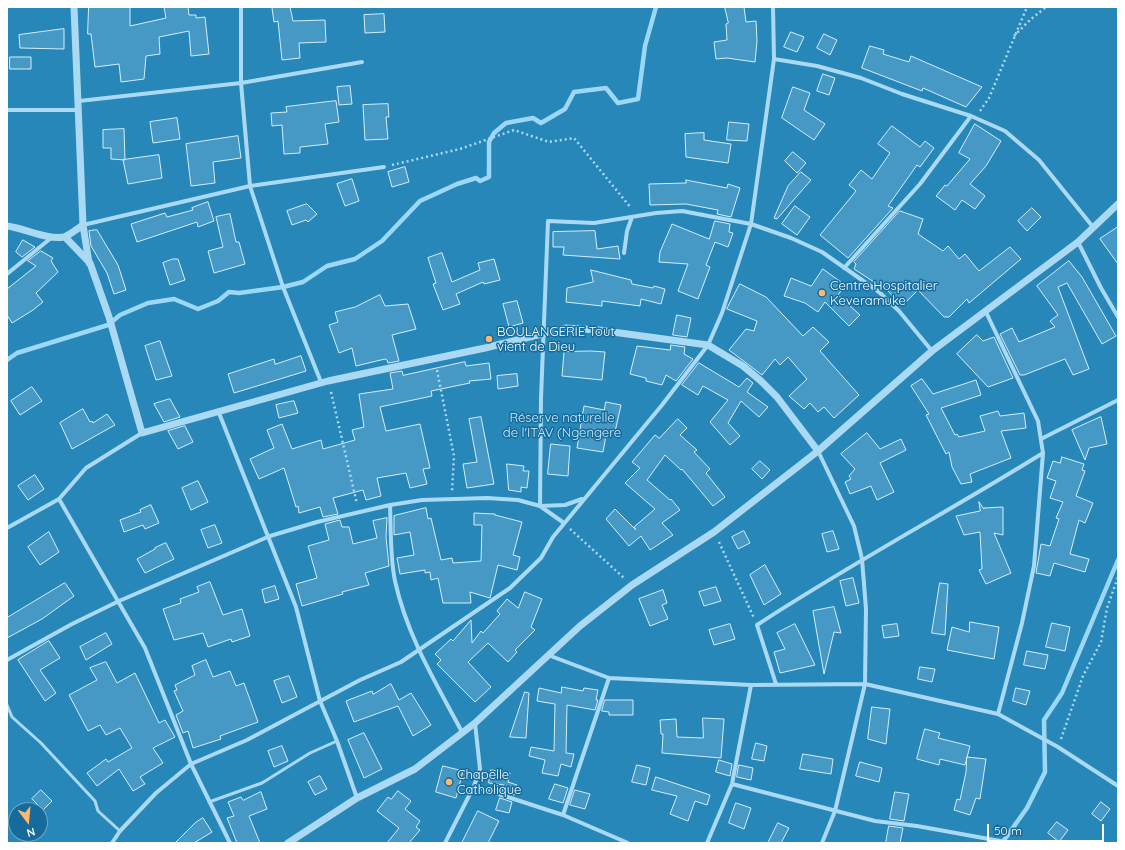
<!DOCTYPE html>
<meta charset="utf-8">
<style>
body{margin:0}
#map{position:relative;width:1125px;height:850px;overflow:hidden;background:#146b9c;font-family:Quicksand,sans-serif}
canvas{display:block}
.frame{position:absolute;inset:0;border:8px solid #fff;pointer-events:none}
.north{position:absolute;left:8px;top:802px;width:40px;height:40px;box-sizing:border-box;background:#146b9c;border:1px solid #72a6c4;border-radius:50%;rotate:164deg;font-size:11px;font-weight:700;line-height:16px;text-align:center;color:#fff}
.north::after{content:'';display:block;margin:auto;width:14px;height:18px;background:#ffb76c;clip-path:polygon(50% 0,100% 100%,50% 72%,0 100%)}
.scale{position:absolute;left:987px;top:824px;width:117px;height:18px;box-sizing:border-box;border:2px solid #fff;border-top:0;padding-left:5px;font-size:12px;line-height:14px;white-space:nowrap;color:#fff;-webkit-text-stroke:3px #146b9c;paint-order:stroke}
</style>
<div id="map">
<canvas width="1125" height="850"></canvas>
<div class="frame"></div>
<div class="north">N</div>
<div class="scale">50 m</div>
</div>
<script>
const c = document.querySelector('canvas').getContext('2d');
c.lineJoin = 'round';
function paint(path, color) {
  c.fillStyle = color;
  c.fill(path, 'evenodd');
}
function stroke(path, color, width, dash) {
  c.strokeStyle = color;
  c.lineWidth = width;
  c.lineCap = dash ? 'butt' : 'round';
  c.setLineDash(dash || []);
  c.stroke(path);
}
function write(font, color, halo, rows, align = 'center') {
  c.font = font + ' Quicksand,sans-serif';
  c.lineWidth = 3;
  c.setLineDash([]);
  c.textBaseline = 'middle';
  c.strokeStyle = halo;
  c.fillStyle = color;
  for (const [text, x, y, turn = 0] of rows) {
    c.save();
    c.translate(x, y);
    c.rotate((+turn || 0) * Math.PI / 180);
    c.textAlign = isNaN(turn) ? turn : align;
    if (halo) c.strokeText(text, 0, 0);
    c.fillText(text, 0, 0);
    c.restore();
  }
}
paint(new Path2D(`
 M7 7H1118V843H7ZM16 810H40V834H16Z`), '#2887b9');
stroke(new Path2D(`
 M7 360 17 353 108 325 120 315 148 303 174 299 198 309 218 301 229 292 239 293 283 287 303 282 327 266 355 259 382 241 420 201 457 184 476 178 480 181 489 177V142L494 133 506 123 533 118 541 123 565 109 574 92 606 88 618 103 638 99 645 46 656 7
 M1002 843 1027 808 1045 772 1044 720 1062 693 1118 560`), '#9cd8f6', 4.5);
const building = new Path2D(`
 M89 7H130V26L166 18 164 7H188L189 15H196V18L205 17 209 54 191 56 189 31 159 37 160 54 146 56 144 79 121 82 119 64 95 67 91 34H88Z
 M278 7H290L293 21 325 20 326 42 299 43 300 58 282 60 278 21 274 22 272 8Z
 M725 7H744L746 22 756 21 757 41 755 62 727 58 716 59 714 42 727 40 726 24 728 23Z
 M384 14 385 32 365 33 364 15Z
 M64 29V49L20 48 19 35Z
 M791 32 804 37 797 52 784 47Z
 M824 34 837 40 830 55 817 48Z
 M870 46 884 50 883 54 909 62 911 56 982 87 966 107 923 88 922 91 862 68Z
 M10 57H31V69H10Z
 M823 74 835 78 829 95 817 91Z
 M350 86 352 104 339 105 337 87Z
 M793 87 810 93 804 110 825 124 814 140 782 118Z
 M336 101 339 122 325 124 328 144 300 147V153L284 154 282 125 272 126 271 113 287 112 286 107Z
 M388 104 389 117H386L388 139 365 140 363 105Z
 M177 118 180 139 153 143 150 122Z
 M729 122 749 124 747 141 727 140Z
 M975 124 1001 141 986 166 970 184 985 196 975 209 962 200 955 210 936 196 945 185 947 186 970 159 959 153Z
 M892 126 920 147 925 141 934 148 920 167 917 165 888 206 893 208 848 258 820 235 856 191 849 185 861 170 872 179 890 153 878 144Z
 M124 129 125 160 111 159V148H103V130Z
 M704 133V140L731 144 728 163 686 157 685 134Z
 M238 136 241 158 213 162 215 183 191 186 186 144Z
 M793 152 806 163 797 173 785 161Z
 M159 155 162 178 128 184 123 160Z
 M405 167 409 182 392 187 388 172Z
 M801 172 811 180 777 219 774 218 788 186Z
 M352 179 359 201 345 206 337 184Z
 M686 180 727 188 728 184 740 188 731 217 717 214 718 210 686 204 650 205 649 184 686 183Z
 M208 202 214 221 198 227 197 222 137 242 131 224 165 213 167 217 193 210 192 208Z
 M307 204 317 214 308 222 306 220 292 225 287 211Z
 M795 206 810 217 797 235 782 224Z
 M1032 208 1041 217 1027 231 1018 221Z
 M900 211 923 219 918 234 943 251 948 246 959 259 965 254 979 271 1010 247 1021 259 969 303 967 299 949 317H944L918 290 902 306 888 291 854 269 856 264 854 262Z
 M230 214 236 242H239L245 264 214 273 208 251 223 247 216 217Z
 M715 221 730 224 729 232 733 233 728 247 715 242 706 265 710 267 698 299 678 291 688 264 659 262 660 252 672 224 709 239Z
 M1118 227V264L1100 239Z
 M97 230 118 265 126 290 114 294 107 273 91 246 89 231Z
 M595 231 597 249 618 246 620 259 563 255 564 247H553V232Z
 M23 240 35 247 22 257 16 252Z
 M41 251 53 258 51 261 58 272 36 293 43 302 33 310 12 323 7 315V289L36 266 28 261Z
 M442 253 452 282 480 270 478 263 494 259 500 280 484 284 483 282 456 294 460 304 443 310 433 284 436 283 428 258Z
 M173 259H178L185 280 170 285 163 263Z
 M1069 261 1082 277 1116 336 1102 344 1067 283 1058 287 1089 369 1073 375 1065 359 1024 375H1020L1000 334 1012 328 1019 342 1055 327 1050 321 1058 315 1037 286Z
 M823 269 845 285 838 295 860 315 849 326 825 302 818 312 805 303 784 296 791 278 811 286Z
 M591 270 631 280 632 284 653 288 654 286 665 289 661 304 641 299 640 306 602 301V306L566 302 567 288 593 282Z
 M740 284 766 297 803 336 813 327 829 342 820 351 859 395 834 418 824 407 818 412 810 403 804 409 789 396 807 379 788 357 780 365 775 359 762 375 729 350 746 329 754 331 757 321 727 309Z
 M380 295 385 306 408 304 416 329 392 335 399 361 388 363 387 360 385 359 356 366 352 348 339 353 329 325 338 322 335 312 355 307Z
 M517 301 523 323 509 327 503 304Z
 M677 315 691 318 687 337 673 335Z
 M977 335 983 341 994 337 1013 378 988 387 957 354Z
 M160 341 172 376 156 380 145 346Z
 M671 345 685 347 684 354 693 359 676 381 666 375 662 385 646 381V378L630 374 637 346 670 350Z
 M591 351 605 352 602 380 562 376 564 352Z
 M301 356 306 371 234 393 228 374 274 359 275 364Z
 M465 362 466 366 489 363 491 379 469 381 470 383 431 391 432 396 380 407 386 431 420 424 430 468 423 469 427 484 410 488 406 473 377 478 381 496 366 500 363 490 333 498 338 514 323 517 320 507 299 513 298 506 296 507 284 468 259 479 250 459 274 448 267 430 282 424 292 449 321 440 323 449 355 440 352 430 364 427 359 394 393 389 390 373 402 371 403 375Z
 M699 363 739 387 747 378 753 383 747 392 768 407 759 417 741 401 728 423 740 436 730 445 710 422 728 400 703 386 698 395 682 385Z
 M517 374 518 386 498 389 497 376Z
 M922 379 933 394 976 380 981 395 941 408 955 435 957 434 959 437 985 431 980 416 998 411 1000 416 1024 413 1026 428 1001 431 1011 458 970 474 972 482 961 484 952 467 949 452 946 454 926 415 929 414 911 386Z
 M32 387 42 401 20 415 11 401Z
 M170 399 180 417 164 422 154 404Z
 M294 401 298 413 279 418 276 405Z
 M606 402 621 405 615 432 607 430 603 452 577 448 584 406 604 410Z
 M83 409 90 422 92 421 93 423 107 414 115 425 72 449 60 423Z
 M481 417 494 484 467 488 463 464 477 462 469 419Z
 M1101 417 1107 444 1089 448 1085 460 1072 430Z
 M678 419 687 428 680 435 697 450 694 452 710 469 706 473 725 497 713 506 682 469 681 470 665 455 647 480 670 500 671 499 680 510 662 523 673 535 650 550 641 536 629 546 606 519 615 509 636 530 634 527 655 509 625 483 640 468 632 462 655 435 659 438Z
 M185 426 193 442 178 449 168 431Z
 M867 433 880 449 901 439 906 450 880 463 894 492 877 500 871 486 850 494 845 482 851 479 849 476 855 469 841 454Z
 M551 444 570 446 568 476 548 474Z
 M1062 457 1084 464 1082 470 1085 471 1076 496 1093 503 1085 523 1079 520 1070 554 1089 559 1085 572 1054 563 1050 576 1036 573 1041 544 1050 546 1059 519 1056 518 1063 502 1050 498 1056 481 1047 478 1053 461 1060 463Z
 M760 461 770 470 762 479 752 469Z
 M507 464 524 466 523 471H529L527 488 521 487V492L509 490Z
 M35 475 44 489 28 500 18 486Z
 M198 481 208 502 191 510 182 488Z
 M979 502 984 509V508L1003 507V535L994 533 1011 573 986 584 979 570 982 569 980 532 964 535 956 516 980 511Z
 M151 505 159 523 145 529 143 525 124 532 120 520 141 512 140 510Z
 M426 508 428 519 431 518 441 560 452 558 453 563 481 561 482 525H474V513L495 514V515L522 522 513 555 520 557 517 570 498 565 490 598 470 592 471 603H443L438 578 431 580 430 572 425 573V570L400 574 397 558 414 555 410 532 394 535V516Z
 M387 518 386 537 389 566 365 573 369 585 342 592 343 594 302 606 296 584 317 578 308 546 329 540 325 524 340 520 342 527H349L353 544 377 538 373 521Z
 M215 525 222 543 208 548 201 530Z
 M744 531 750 543 738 549 732 537Z
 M833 531 839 549 827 552 822 534Z
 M49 532 59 552 40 565 28 547Z
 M166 543 174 559 145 573 137 559 155 549V548Z
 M765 565 781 594 764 605 750 575Z
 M853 578 859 603 846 606 840 581Z
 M210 582 223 615 242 609 250 636 232 642 231 639 208 647 203 633 174 640 163 609 181 603 180 599 199 592 197 587Z
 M65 583 74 596 42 619 7 638V618Z
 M940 583 948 584 945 635 932 633Z
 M275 586 279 599 265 603 262 590Z
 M716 587 721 601 704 606 699 592Z
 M663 590 667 603 662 605 668 619 650 626 639 599Z
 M525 592 542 599 531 627 535 630 515 650 517 652 508 662 488 643 468 662 491 687 475 702 437 664 441 660 435 654 451 639 453 641 471 620 472 643 481 631 483 633 500 614 497 611 507 599 518 608Z
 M834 607 841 633 834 632 824 674 813 611Z
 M970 622 999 627 994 659 947 650 952 627 969 632Z
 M1052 623 1070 627 1065 651 1046 647Z
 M730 624 735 639 714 645 709 630Z
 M795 624 815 665 780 673 774 652 785 649 777 633Z
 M897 624 899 636 884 638 882 626Z
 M106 633 112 644 86 660 80 647Z
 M49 641 60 658 40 670 56 693 45 701 18 660Z
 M1027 651 1048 655 1045 669 1024 665Z
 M206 660 213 677 230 671 236 686 244 683 258 722 220 736 221 739 193 748 188 731 183 733 176 715 183 711 174 691 177 690 175 685 195 675 192 666Z
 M106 662 117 683 135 673 159 723 165 720 175 737 153 748 163 763 140 777 145 784 133 791 119 769 97 786 87 773 106 759 108 762 132 748 120 728 106 735 100 725 88 731 69 695 97 680 90 668Z
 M920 667 935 669 932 682 918 679Z
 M289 676 297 697 282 703 274 681Z
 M391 684 399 700 411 693 431 725 413 736 398 706 354 722 346 701 372 691 373 694Z
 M562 687 583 691 584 688 598 690 596 700H598L595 710 567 705 566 753 574 754 571 767 561 764 558 776 542 773 545 760 529 756 531 747 554 751 555 704 537 701 539 688 561 693Z
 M1016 688 1030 691 1026 705 1013 701Z
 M525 692 529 693 526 738 510 737Z
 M605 700H633V715H609V712L602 711Z
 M872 707 890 709 886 744 868 739Z
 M703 718 724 719 721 758 662 753 663 734H661L660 720 676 719 677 737 703 738Z
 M925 729 940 733 938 738 970 746 965 765 940 759 939 765 917 759Z
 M364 733 382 769 364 778 348 740Z
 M756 743 767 746 764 761 752 759Z
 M282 746 288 761 274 767 268 751Z
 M803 754 833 759 831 774 800 769Z
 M967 757 986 759 980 799 976 798 970 815 954 810 957 799 960 800 966 772Z
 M719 760 732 764 730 776 716 772Z
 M860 762 882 768 879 782 856 776Z
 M637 765 650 768 646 785 632 782Z
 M739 765 753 768 751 780 737 777Z
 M443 766 463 771 456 798 436 792Z
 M491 770 510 773 508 782 517 785 514 795 502 791 504 785 489 783Z
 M320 776 327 789 315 795 308 782Z
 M656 777 710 795 707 805 695 801 688 821 670 814 677 796 652 790Z
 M555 784 568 788 563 803 549 799Z
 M41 790 52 801 43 810 32 799Z
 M575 790 590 794 585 809 570 805Z
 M398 791 411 801 405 809 420 821 416 827 420 830 409 843H387L399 828 377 811 388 797 391 799Z
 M261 792 267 809 249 816 260 843H237L227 818 234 816 228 802 241 797 243 800Z
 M895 792 909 794 904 821 890 819Z
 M500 798 512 802 509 813 496 810Z
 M1101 802 1110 809 1101 821 1092 814Z
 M736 803 751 808 744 829 729 823Z
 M478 811 499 821 488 843H462Z
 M203 818 212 832 194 843H175L195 823Z
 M1057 822 1068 830 1059 842 1048 833Z
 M778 823 789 828 781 843H768Z
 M889 826 903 828 900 843H886Z`);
paint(building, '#4699c5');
stroke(building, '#d2eefd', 1);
stroke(new Path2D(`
 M1014 36 1031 19 1046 7
 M980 111 989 98 1027 7
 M392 165 460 149 514 130 549 142 574 138 631 208
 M437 370 454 456 452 491
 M331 392 357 504
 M570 529 624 578
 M719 542 754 618
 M1061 739 1083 676 1101 642 1107 608 1118 577`), '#aadaf3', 2.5, [2, 3]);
stroke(new Path2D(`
 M7 705 12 717 41 743 95 801 98 811 120 831
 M209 802 262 783 310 753 337 741`), '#aadaf3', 3);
stroke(new Path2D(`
 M241 7V83L250 186 283 287 321 382
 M774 59 817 66 861 78 902 94 971 116 1005 131 1039 160 1093 227
 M79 101 241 83 362 62
 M7 110H79
 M83 225 250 186 384 167
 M1078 242 1101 288 1118 317
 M624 253 627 231 632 217
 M844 268 920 184 971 116
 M7 274 51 238
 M985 310 1038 421 1043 453 1034 566 1022 623 998 714
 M219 413 296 607 320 701 337 741 357 798
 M1041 439 1118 400
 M818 451 854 526 862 559 866 609 865 684 835 811 822 843
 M59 499 145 648 191 764 230 843
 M390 505C391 530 390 557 395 581 407 636 436 683 462 732
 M564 523 540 506 541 398 548 221 594 223 656 213 682 211 751 224 791 238 822 252 879 292 899 311 932 351
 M7 528 59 499 86 468 142 433
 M548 655 609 678 751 685 865 684 998 714 1058 747 1118 786
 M7 660 72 624 119 601 270 536 317 522 390 505 422 500 487 498 518 500 540 506 565 505 582 499
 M776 684 757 625C850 564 948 512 1043 453
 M732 784 875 821 917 826 1011 843
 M474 786 563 815 628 843
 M563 815 609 678
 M112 843 120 831 156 793 191 764 247 740 360 680 401 662 510 588 541 558 553 537 662 405 708 345 722 313 751 224 774 59 773 7
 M445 843 474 786 480 769 475 723
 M707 843 732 784 751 685`), '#aadaf3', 4);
stroke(new Path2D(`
 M83 225 89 263
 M7 226C24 228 47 240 64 237 70 235 77 229 83 225L74 7
 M65 237 90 263 109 317 142 433 328 381 485 348 566 328 598 330 708 345 743 366 761 381 777 397 818 451
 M288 843 357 798 415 769 475 723 580 626 632 585 714 532 818 451 932 351 1078 242 1118 204`), '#aadaf3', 7);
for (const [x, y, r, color] of [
 [822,293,4,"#ffb76c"],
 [489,339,4,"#ffb76c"],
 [449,782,4,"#ffb76c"]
]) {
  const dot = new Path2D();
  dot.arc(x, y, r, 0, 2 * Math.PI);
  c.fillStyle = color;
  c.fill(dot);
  stroke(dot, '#146b9c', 1.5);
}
write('13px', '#fff', '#146b9c', [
 ["Centre Hospitalier",830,286],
 ["Keveramuke",830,301],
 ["BOULANGERIE Tout",497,332],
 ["vient de Dieu",497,347],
 ["Chapelle",457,775],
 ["Catholique",457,790]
], 'left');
write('13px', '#d2eefd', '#146b9c', [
 ["Réserve naturelle",562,418],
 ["de l'ITAV (Ngengere",562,433]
]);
</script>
